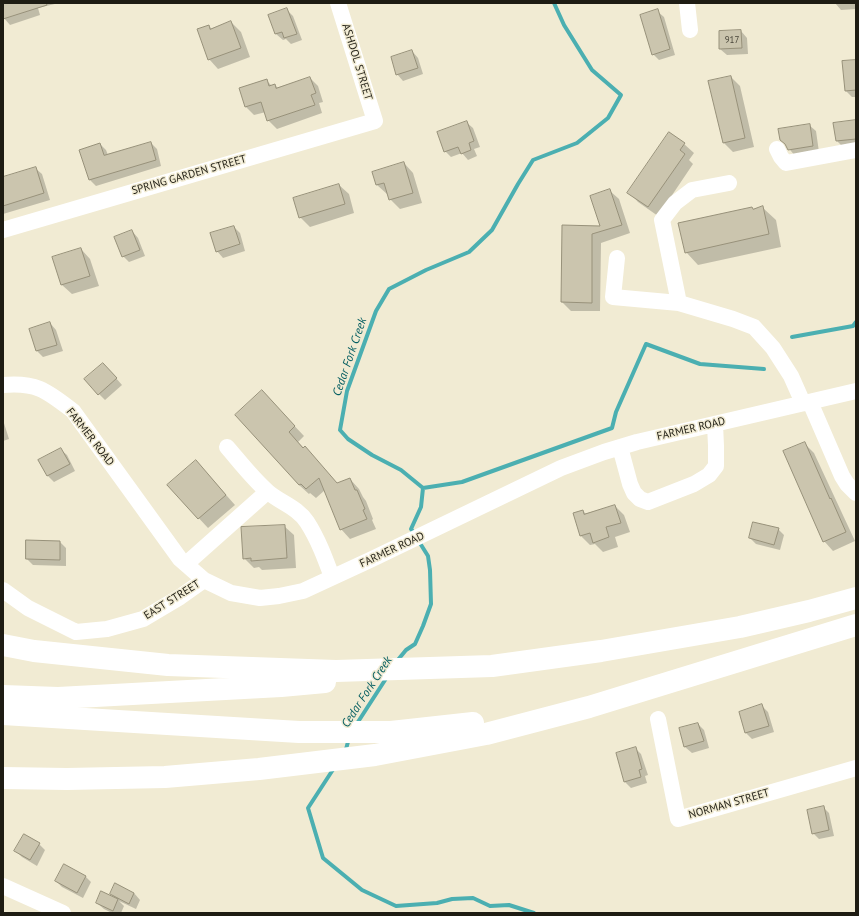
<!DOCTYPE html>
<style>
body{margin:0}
#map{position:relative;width:859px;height:916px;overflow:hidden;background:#f1ebd3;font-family:"PT Sans",sans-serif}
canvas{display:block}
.frame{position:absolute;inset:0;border:4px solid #1e1c13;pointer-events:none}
</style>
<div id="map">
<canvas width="859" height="916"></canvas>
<div class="frame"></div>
</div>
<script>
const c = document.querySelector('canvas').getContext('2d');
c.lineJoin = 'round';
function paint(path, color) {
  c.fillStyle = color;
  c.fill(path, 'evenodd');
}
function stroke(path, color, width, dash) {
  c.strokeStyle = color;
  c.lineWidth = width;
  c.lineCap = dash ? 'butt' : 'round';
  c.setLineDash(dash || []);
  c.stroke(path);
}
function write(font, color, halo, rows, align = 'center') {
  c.font = font + ' "PT Sans",sans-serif';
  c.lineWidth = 3;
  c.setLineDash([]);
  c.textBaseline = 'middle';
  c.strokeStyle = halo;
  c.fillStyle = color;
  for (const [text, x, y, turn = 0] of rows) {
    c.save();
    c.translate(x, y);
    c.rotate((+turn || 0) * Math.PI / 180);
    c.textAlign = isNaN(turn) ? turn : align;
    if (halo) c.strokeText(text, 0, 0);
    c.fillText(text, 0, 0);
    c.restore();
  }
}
paint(new Path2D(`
 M3 3H59L38 8 40 15 10 25 3 17Z
 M835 3H856V9L841 10Z
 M287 10 293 16 302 40 291 44 286 39 283 40 276 34 270 16Z
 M657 11 664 17 675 55 659 60 653 54Z
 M231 22 241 32 250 57 218 69 209 59V26L212 29Z
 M741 31 747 38 748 54 727 55 720 49Z
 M412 51 418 58 423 74 403 81 397 74Z
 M856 61V97H852L846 91Z
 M731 77 740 86 754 147 733 152 724 143Z
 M310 78 318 86 323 102 319 103 322 113 277 129 268 120 266 112 254 115 246 107 240 88 266 80 272 86 275 85 278 88Z
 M856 121V145L843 147 837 141Z
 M466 122 473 128 480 147 474 149 477 156 468 160 462 153 451 157 445 151Z
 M809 125 816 131 819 152 795 156 787 146Z
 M151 143 157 149 161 166 96 186 90 180 80 150 100 144 106 150 108 155Z
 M684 144 694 153 689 160 693 164 658 216 638 202 629 192Z
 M404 163 413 173 422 203 400 209 390 199 388 194H387L377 185 374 172Z
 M35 168 42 174 50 200 3 214V178Z
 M339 185 349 194 354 213 310 227 300 217Z
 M610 191 619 199 630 233 601 243 600 311H571L562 302 563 226 602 227Z
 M752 208 754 210 763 208 776 220 781 247 698 265 686 252Z
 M234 227 240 233 245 251 223 258 217 251Z
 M132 231 138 238 145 256 129 262 123 256Z
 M81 249 90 259 99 286 72 294 62 285 53 258Z
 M50 323 56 330 63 351 43 357 37 351 31 329Z
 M109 370 122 385 105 400 99 394Z
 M271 401 304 436 298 442 338 484 350 479 359 489 363 497 366 501 373 519 372 520 376 529 350 539 341 529 325 490 316 498 310 493 309 494 299 485Z
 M3 420 9 439 3 441Z
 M804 443 814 453 855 541 833 551 824 541Z
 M60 449 67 455 75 471 54 482 48 476 39 460Z
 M196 461 235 505 208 528 168 485Z
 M615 506 624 515 630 532 615 537 618 547 603 552 595 544 590 545 581 536 574 514 583 511 586 514Z
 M284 526 294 535 296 568 262 570 259 567 254 568 244 558Z
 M778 529 784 535 780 550 756 544 750 538Z
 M60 542 66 548V566L33 565 27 559Z
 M762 706 768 712 774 732 752 739 746 733Z
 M698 724 704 730 709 748 692 753 685 747Z
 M635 748 641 754 648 775 645 776 647 783 631 788 625 782Z
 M823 807 829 813 834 836 819 839 813 833Z
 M39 844 45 850 37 866 22 857 16 851Z
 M85 876 91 882 83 898 62 887 56 881Z
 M134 893 140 900 136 909 119 901 124 906 121 913H112L104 909 97 903 116 899 111 894Z`), '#0003');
stroke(new Path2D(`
 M792 337 853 326 856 322
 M423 488 462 482 612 428 616 412 646 344 700 364 764 369
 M415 534 411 529 421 507 423 488 401 470 372 455 348 439 340 430 347 391 376 311 389 289 426 270 469 252 492 230 518 184 533 160 577 143 608 118 621 95 592 70 564 25 554 3
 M397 661 406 650 415 644 423 626 431 604 430 570 428 556 418 540
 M356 725 387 677
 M345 753 349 738
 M334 768 308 808 323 858 362 890 396 906 437 903 452 899 473 898 490 906 509 905 534 913`), '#4bafb1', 4);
const building = new Path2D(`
 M3 3H46L47 5 3 19Z
 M287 8 297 34 284 38 282 32 275 34 268 15Z
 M658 9 670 49 652 55 640 15Z
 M231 21 241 48 208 60 197 29 209 25 210 29Z
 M741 30 742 48 719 49V31Z
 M412 50 418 68 396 75 391 57Z
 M856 60V90L845 91 842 61Z
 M731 76 745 138 723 143 708 81Z
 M310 77 316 93 311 95 315 105 267 121 261 102 245 107 239 88 267 79 269 86 275 84 276 88Z
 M856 120V139L836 141 833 123Z
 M467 121 474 141 469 143 471 150 461 154 458 147 444 152 437 132Z
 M810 124 813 146 788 150 785 144 780 140 778 129Z
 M669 132 685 143 680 150 685 154 648 207 627 193Z
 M151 142 156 160 89 180 79 150 100 143 104 155Z
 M404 162 413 193 389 200 384 183 376 185 372 172Z
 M36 167 44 193 3 206V177Z
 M339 184 345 204 299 218 293 198Z
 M610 189 622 225 592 234V303L561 302 562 225 600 226 590 196Z
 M763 206 769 234 685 253 678 223 752 207 753 209Z
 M234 226 240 244 216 252 210 233Z
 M132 230 140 250 122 257 114 237Z
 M81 248 90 276 61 285 52 257Z
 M50 322 57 345 36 351 29 329Z
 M103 363 117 378 98 395 84 379Z
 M262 390 295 426 289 432 303 448 305 446 337 483 350 478 355 490H357L365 509 363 510 367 519 340 530 319 478 306 489 301 484 299 485 235 415Z
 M805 442 830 499 831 498 846 532 823 542 783 451Z
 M61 448 70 464 47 476 38 460Z
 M196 460 226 495 198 519 167 485Z
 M615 505 621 523 606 527 609 537 593 543 590 533 580 536 573 513 583 510 584 514Z
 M753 522 779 528 774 545 749 538Z
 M285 525 287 558 251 561V558L243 559 241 527Z
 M26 540 60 541V560L26 559Z
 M762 704 769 726 745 733 739 712Z
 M698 723 704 741 684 747 679 728Z
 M636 747 642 769 639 770 641 777 624 782 616 753Z
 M824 806 829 830 812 834 807 810Z
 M24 834 40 843 30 860 14 851Z
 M64 864 86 876 77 893 55 881Z
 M115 883 134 893 129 904 110 894Z
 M101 891 118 899 113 911 96 903Z`);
paint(building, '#cbc5ae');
stroke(building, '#97917a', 1);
stroke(new Path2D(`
 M687 3 690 30
 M777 149 781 157 786 163 856 150
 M729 183 692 190 675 203 662 220 679 303 733 319 754 327 773 348 791 376 803 403
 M3 230 375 121 338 3
 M617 258 613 297 679 303
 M3 385C37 382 47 391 73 411L180 559 204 580 231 593 260 598 279 596 303 591 370 560 561 468 604 452 637 442 856 391
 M810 402 842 476 847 484 856 493
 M227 447C240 462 253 479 268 492 281 503 297 507 307 522 318 539 325 558 332 577
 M620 447 630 484 634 493 640 499 648 502 694 484 709 475 716 466V446L715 424
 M186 564 267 492
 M3 590 28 608 76 632 107 629 143 619 180 597 204 580
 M658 719 678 819 856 768
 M3 886 63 913`), '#fff', 16);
stroke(new Path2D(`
 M3 645 34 651 168 665 336 671 492 666 601 651 740 627 809 611 856 598
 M3 696 58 698 281 686 325 682
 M3 714 299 732H391L473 723
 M3 778 67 779 165 777 259 769 375 755 486 734 589 707 856 625`), '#fff', 22);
write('9px', '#49463a', null, [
 ["917",732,40]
]);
write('11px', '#1e1c13', '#f1ebd3', [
 ["ASHDOL STREET",357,62,73],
 ["SPRING GARDEN STREET",189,175,-16],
 ["FARMER ROAD",691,429,-13],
 ["FARMER ROAD",90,437,52],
 ["FARMER ROAD",392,550,-25],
 ["EAST STREET",172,600,-32],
 ["NORMAN STREET",729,804,-16]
]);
write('italic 12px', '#055e61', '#f1ebd3', [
 ["Cedar Fork Creek",350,357,-71],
 ["Cedar Fork Creek",367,692,-57]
]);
</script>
